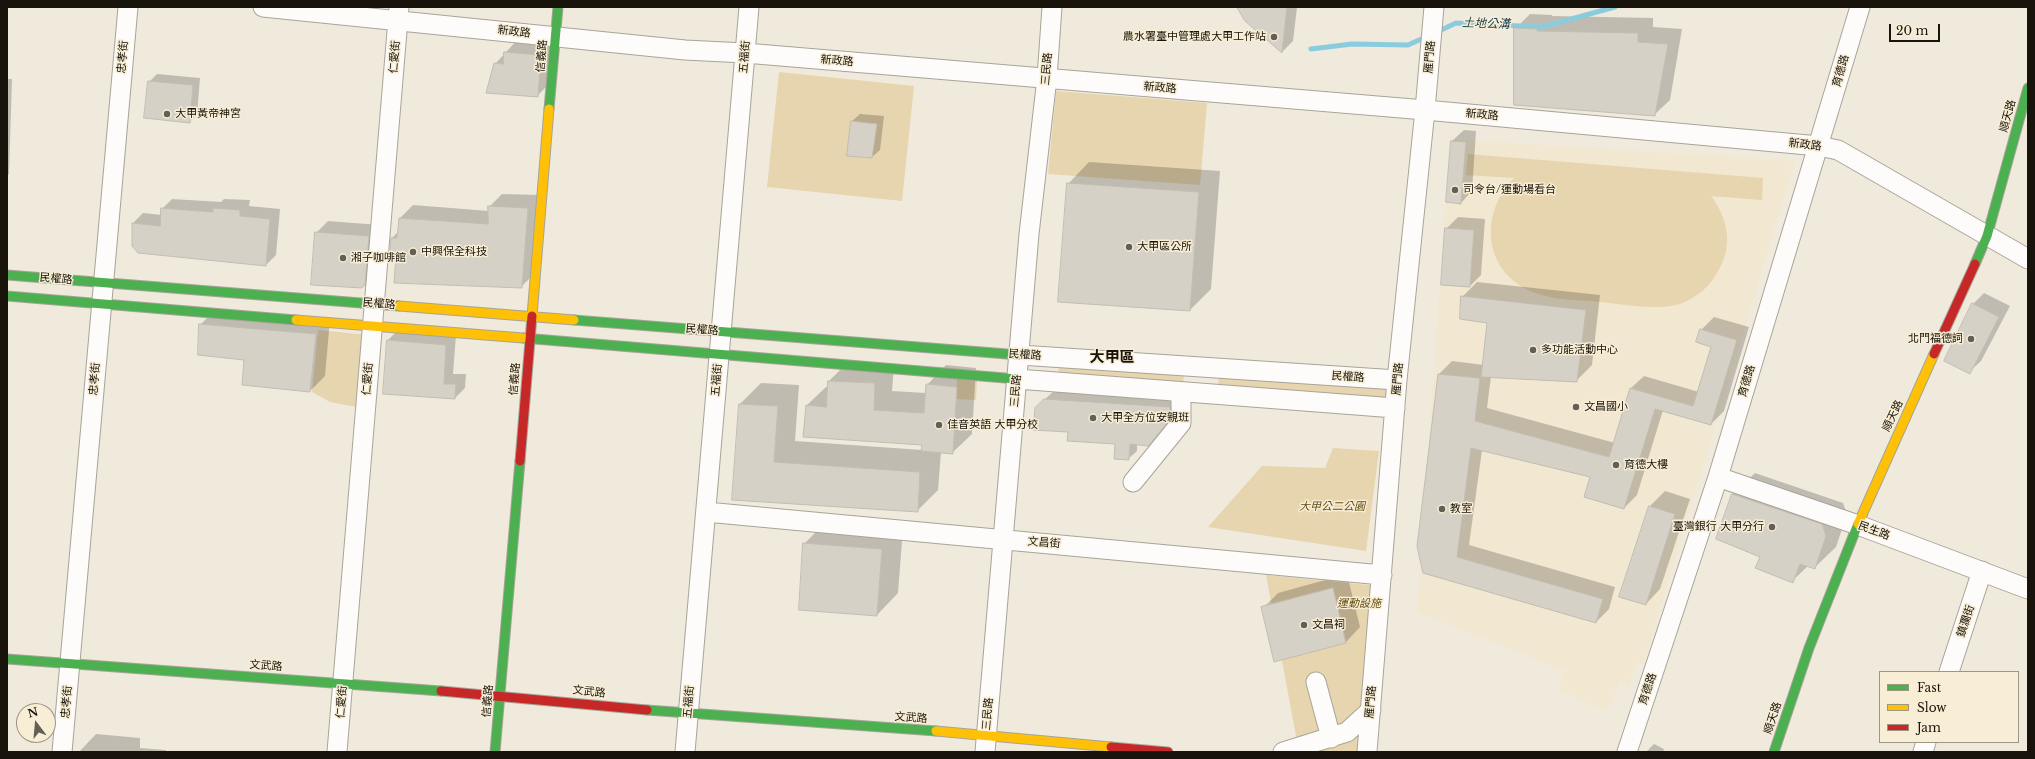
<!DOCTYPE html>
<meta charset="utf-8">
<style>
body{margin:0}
#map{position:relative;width:2035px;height:759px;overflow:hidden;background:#f0eadd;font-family:"Libre Baskerville",serif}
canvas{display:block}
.frame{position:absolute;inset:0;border:8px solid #18140b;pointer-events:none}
.legend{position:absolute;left:1879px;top:671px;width:140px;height:72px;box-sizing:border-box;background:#f8edd5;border:1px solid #9e9684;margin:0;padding:5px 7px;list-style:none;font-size:12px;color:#18140b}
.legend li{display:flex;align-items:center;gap:8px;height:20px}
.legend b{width:20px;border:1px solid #9e9684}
.north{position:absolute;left:16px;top:703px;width:40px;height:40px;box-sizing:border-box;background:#f8edd5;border:1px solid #9e9684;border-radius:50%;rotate:344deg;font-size:11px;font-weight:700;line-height:16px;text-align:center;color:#18140b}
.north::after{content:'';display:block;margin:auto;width:14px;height:18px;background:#645f54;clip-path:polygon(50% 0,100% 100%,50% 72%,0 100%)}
.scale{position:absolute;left:1889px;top:24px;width:51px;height:18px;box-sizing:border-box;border:2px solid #18140b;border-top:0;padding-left:5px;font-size:12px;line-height:14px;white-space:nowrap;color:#18140b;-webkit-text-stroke:3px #f8edd5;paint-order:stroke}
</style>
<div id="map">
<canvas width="2035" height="759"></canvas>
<div class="frame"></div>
<ul class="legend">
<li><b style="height:5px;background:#4caf50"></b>Fast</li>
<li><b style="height:5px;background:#ffc107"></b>Slow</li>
<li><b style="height:5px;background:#c62828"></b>Jam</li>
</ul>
<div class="north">N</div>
<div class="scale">20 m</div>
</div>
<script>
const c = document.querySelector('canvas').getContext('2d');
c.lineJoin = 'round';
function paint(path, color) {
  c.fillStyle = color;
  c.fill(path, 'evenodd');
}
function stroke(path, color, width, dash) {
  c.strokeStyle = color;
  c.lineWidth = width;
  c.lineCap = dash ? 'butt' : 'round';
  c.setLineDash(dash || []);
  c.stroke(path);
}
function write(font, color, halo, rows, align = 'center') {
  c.font = font + ' "Libre Baskerville","Noto Sans TC",serif';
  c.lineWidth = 3;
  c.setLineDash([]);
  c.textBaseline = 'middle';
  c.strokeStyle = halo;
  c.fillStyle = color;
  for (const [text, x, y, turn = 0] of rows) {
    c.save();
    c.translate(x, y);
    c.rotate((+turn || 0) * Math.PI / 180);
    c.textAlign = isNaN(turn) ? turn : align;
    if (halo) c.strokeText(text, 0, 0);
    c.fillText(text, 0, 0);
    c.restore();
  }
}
paint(new Path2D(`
 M1450 139 1795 161 1643 665 1637 662 1629 685 1620 682 1607 712 1558 689 1565 671 1417 612Z`), '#f2e7d0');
paint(new Path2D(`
 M779 72 914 86 902 201 767 187Z
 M1056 91 1207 103 1200 185 1048 174Z
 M1468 154 1763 178 1762 200 1711 196C1724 213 1732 236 1724 258 1717 278 1704 293 1685 302 1660 313 1617 303 1591 301 1577 300 1562 300 1549 297 1538 294 1527 291 1518 284 1481 258 1484 208 1514 178L1466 175Z
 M318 330 368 335 362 408 330 402 312 392Z
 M1059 361 1184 370 1183 387 1058 378Z
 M1219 371 1389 384 1388 400 1218 388Z
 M957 379 977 381 976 400 956 399Z
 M1333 448 1379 451 1366 551 1208 527 1262 466 1325 468Z
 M1266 575 1379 586 1365 752H1299Z`), '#e6d5ae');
paint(new Path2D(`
 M1238 7H1297L1293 41 1282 52Z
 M1530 14 1552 15V16L1653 18V27L1682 29 1670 100 1654 115 1515 29Z
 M520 37 556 40 552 81 537 96 495 64Z
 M157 74 200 78 197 115 189 122 149 82Z
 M7 79H12L9 174 7 176Z
 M860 114 884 116 880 150 872 157 848 155 852 121Z
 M1464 130 1476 131 1472 191 1461 203 1452 141Z
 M1089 162 1220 171 1211 289 1190 310 1068 184Z
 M502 194 541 195 534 274 521 287 397 253 392 238 399 231 400 218 413 205 489 211V207Z
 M172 199 221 202 224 199 250 200 249 206 280 209 276 255 266 265 133 223 143 213 162 215V209Z
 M1458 217 1485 219 1481 275 1470 286 1446 229Z
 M328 221 380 225 376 273 361 287 316 233Z
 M1477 282 1600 295 1592 365 1577 380 1491 376 1487 408 1615 443 1631 388 1644 376 1699 392 1712 346 1701 330 1714 317 1749 327 1724 411 1711 424 1663 410 1637 495 1624 508 1591 477 1482 450 1469 545 1615 587 1609 609 1596 622 1423 572 1439 374 1452 361 1484 365 1488 322 1462 297Z
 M1984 293 2010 306 1981 361 1969 372 1973 304Z
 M215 310 330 319 325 376 310 391 245 359 200 325Z
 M398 330 456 335 453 374H466L465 388 455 398 388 340Z
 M848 362 894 365 892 391 926 393 927 385 946 365 976 368 972 434 952 453 941 452 938 490 917 511 733 499 740 404 761 383 799 385 795 441 922 450 923 444 806 406 826 387H828L829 381Z
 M1054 391 1178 399V410L1148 445 1137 444V451L1128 459 1116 443 1069 431 1045 399Z
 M1755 473 1843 503 1847 514 1836 547 1814 568 1808 566 1792 581 1761 557 1717 539 1733 494Z
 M1665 491 1690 499 1660 589 1646 604 1650 506Z
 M826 522 903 528 898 593 877 615 804 544Z
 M1347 574 1360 627 1346 642 1263 608 1278 593Z
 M96 734 140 738V748L166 750V752H79Z
 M1654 744 1664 749 1663 752H1646Z`), '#0003');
stroke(new Path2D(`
 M1437 32 1456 23 1542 27 1615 7
 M1311 49 1352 44 1408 45 1428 36`), '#8accde', 5);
const building = new Path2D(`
 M1237 7H1287L1282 53 1245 21Z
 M1514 28 1537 29V31L1638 33V42L1668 44 1655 116 1514 105Z
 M504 52 541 55 538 97 486 93 494 63 503 64Z
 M148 81 193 85 190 123 144 118Z
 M851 121 877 124 872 158 847 156Z
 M1451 141 1466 142 1461 204 1446 202Z
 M1067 183 1199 192 1190 311 1058 302Z
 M488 206 528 208 522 288 394 283 396 256 389 262 391 238H397L399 218 488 224Z
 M161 208 213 212V208L240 210V216L270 219 266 266 138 253 132 246V223L160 226Z
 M1445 228 1474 230 1470 287 1441 285Z
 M315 232 369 236 365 285 362 288 311 285Z
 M1461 296 1586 310 1577 382 1481 377 1487 323 1460 319Z
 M1972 303 1999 317 1970 374 1944 361Z
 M199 324 316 334 310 392 242 385 244 360 198 355Z
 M1700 329 1737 340 1711 425 1655 409 1624 509 1584 497 1590 477 1471 448 1457 557 1603 599 1596 623 1423 573 1417 546 1438 374 1480 378 1475 421 1609 457 1630 388 1693 406 1711 347 1696 342Z
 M387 340 446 345 444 384H456L455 399 383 394Z
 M828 381 875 383 874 410 924 413 926 384 957 387 953 454 921 451 922 445 803 437 806 405 826 407Z
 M1044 399 1170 407V419L1148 446 1130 444 1129 460 1114 459 1115 444 1067 441 1068 432 1033 430 1035 408Z
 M739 404 778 406 774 462 920 472 918 512 732 500Z
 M1732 494 1822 524 1826 536 1815 569 1800 564 1793 583 1755 568 1760 557 1716 539Z
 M1649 506 1675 514 1646 605 1619 597Z
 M803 543 882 549 877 616 799 610Z
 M1333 588 1346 643 1274 662 1261 607Z`);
paint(building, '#d5d1c6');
stroke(building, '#c2bdb3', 1);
const street = new Path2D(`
 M263 7 685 50 745 53 1425 110 1819 146 1838 150 2028 259
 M1020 355 1397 380
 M1017 379 1395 408
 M1718 477 1858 525 2028 589
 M1133 482 1181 423V392
 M706 512 1382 575
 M1949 672 1982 571
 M1316 682 1331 738
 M62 752 128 7
 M337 752 399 7
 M685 752 749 7
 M985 752 1029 234 1047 78 1052 7
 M1283 752 1347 732 1371 710
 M1367 752 1397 380 1425 110 1434 7
 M1627 752 1718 477 1860 7
 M1923 752 1926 742`);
const fast = new Path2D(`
 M549 109 558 7
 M1975 264 1987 236 2028 88
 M7 275 399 306
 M7 296 296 320
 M574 320 1020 355
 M523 338 1017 379
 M7 659 441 691
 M647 710 936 731
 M495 752 520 461
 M1774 752 1809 648 1858 524`);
const slow = new Path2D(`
 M399 306 574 320
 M532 316 549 109
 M296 320 523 338
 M1858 524 1934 354
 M936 731 1111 747`);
const jam = new Path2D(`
 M1934 354 1975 264
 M520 461 532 316
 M441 691 647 710
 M1111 747 1168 752`);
stroke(street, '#a8a499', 21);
stroke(fast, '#a8a499', 11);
stroke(slow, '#a8a499', 11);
stroke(jam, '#a8a499', 11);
stroke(street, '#fdfcfa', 19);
stroke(fast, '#4caf50', 9);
stroke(slow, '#ffc107', 9);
stroke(jam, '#c62828', 9);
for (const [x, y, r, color] of [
 [1274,37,4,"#645f54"],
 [167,114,4,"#645f54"],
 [1455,190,4,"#645f54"],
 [1129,247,4,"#645f54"],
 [413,252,4,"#645f54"],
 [343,258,4,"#645f54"],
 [1971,339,4,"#645f54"],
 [1533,350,4,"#645f54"],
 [1576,407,4,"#645f54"],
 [1093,418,4,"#645f54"],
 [939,425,4,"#645f54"],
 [1616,465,4,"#645f54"],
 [1442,509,4,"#645f54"],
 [1772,527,4,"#645f54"],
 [1304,625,4,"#645f54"]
]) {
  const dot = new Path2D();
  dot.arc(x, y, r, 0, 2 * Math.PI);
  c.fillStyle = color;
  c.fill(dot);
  stroke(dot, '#f8edd5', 1.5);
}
write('11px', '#18140b', '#f8edd5', [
 ["新政路",514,32,6],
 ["信義路",542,56,-85],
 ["忠孝街",123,57,-85],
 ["仁愛街",395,57,-85],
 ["五福街",745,57,-85],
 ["雁門路",1430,57,-85],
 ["新政路",837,61,5],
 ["三民路",1047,69,-85],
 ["育德路",1841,71,-74],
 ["新政路",1160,88,5],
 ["新政路",1482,115,5],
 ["順天路",2008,116,-75],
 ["新政路",1805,145,6],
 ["民權路",56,279,5],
 ["民權路",379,304,5],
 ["民權路",702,330,5],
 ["民權路",1025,355,4],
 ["民權路",1348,377,4],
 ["忠孝街",95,379,-85],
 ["仁愛街",368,379,-85],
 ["信義路",515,379,-85],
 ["雁門路",1398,379,-85],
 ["五福街",717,380,-85],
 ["育德路",1747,381,-73],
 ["三民路",1016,391,-85],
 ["順天路",1893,416,-65],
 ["民生路",1874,531,20],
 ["文昌街",1044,543,5],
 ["鎮瀾街",1966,621,-72],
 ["文武路",266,666,4],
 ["育德路",1648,689,-72],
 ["文武路",589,692,6],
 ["信義路",488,701,-85],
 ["忠孝街",67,702,-85],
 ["仁愛街",342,702,-85],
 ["五福街",689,702,-85],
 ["雁門路",1371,702,-85],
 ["三民路",988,714,-85],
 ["文武路",911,718,4],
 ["順天路",1773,718,-72]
]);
write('11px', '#18140b', '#f8edd5', [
 ["農水署臺中管理處大甲工作站",1266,37,"right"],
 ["大甲黃帝神宮",175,114],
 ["司令台/運動場看台",1463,190],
 ["大甲區公所",1137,247],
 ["中興保全科技",421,252],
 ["湘子咖啡館",351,258],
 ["北門福德詞",1963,339,"right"],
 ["多功能活動中心",1541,350],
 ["文昌國小",1584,407],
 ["大甲全方位安親班",1101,418],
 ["佳音英語 大甲分校",947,425],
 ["育德大樓",1624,465],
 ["教室",1450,509],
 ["臺灣銀行 大甲分行",1764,527,"right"],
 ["文昌祠",1312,625]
], 'left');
write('italic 11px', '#644e14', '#f8edd5', [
 ["大甲公二公園",1332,507],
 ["運動設施",1359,604]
]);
write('italic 12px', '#184351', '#f8edd5', [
 ["土地公溝",1486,24,2]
]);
write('bold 15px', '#18140b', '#f8edd5', [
 ["大甲區",1112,358]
]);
</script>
